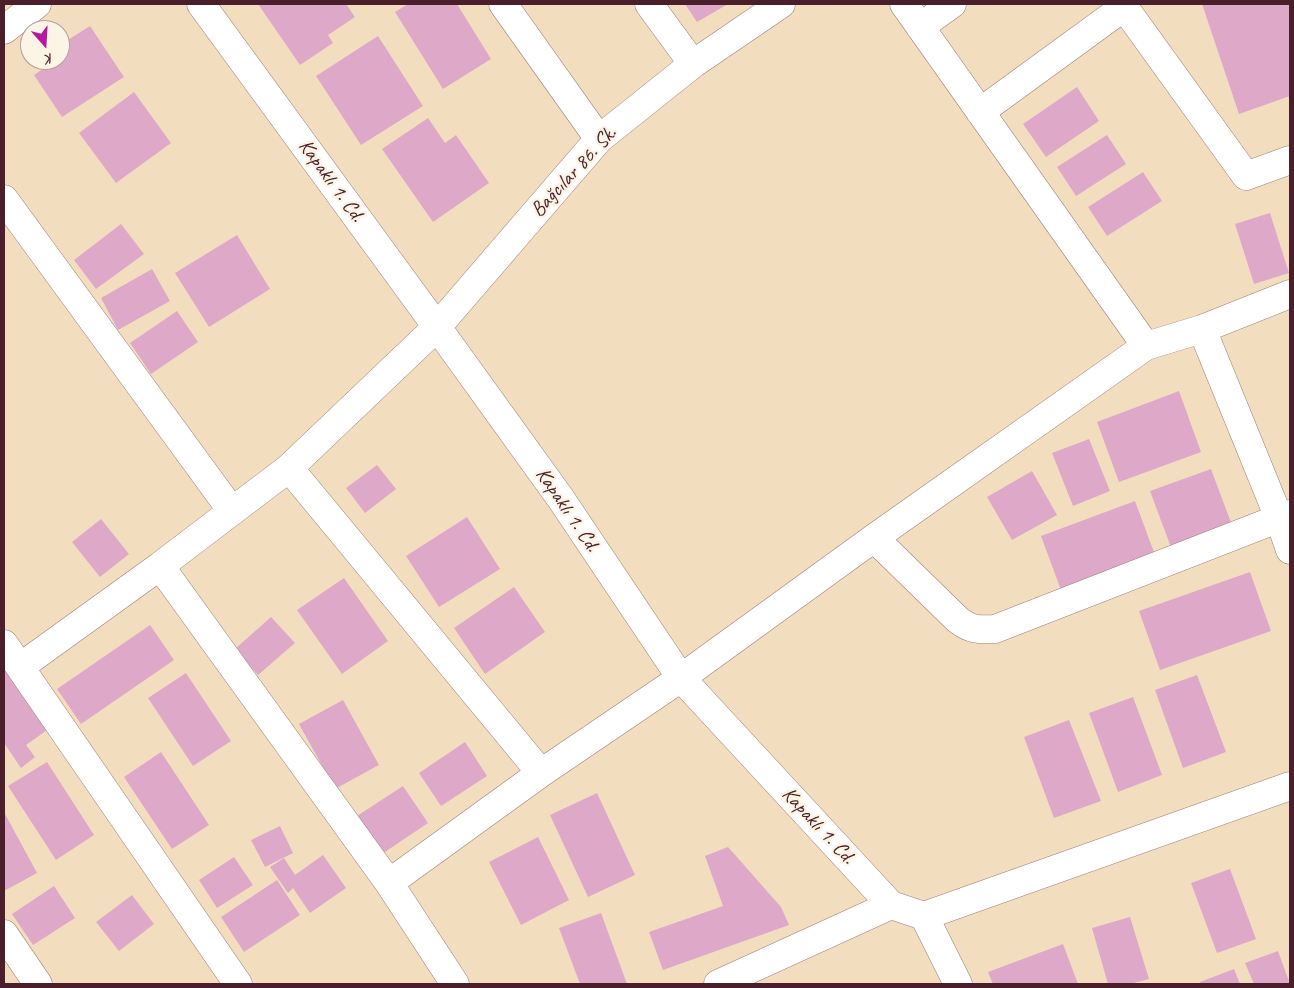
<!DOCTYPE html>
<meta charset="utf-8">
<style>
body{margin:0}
#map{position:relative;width:1294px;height:988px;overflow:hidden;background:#f3ddbf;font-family:Caveat,sans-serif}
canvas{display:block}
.frame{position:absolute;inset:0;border:5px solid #4a1f2b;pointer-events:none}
.north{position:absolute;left:20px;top:20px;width:50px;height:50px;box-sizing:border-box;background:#fcf5e5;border:1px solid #b59f9b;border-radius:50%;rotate:161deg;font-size:14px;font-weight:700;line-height:20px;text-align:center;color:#4a1f2b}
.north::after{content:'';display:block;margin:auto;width:18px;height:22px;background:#b5179e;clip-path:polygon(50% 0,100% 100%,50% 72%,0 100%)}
</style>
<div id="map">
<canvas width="1294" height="988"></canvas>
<div class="frame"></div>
<div class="north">K</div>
</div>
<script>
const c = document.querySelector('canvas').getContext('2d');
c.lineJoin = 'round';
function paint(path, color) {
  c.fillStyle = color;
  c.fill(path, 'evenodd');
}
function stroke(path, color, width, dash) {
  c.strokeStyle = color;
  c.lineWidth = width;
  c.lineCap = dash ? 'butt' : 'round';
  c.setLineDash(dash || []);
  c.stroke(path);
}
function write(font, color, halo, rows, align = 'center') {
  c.font = font + ' Caveat,sans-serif';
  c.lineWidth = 5;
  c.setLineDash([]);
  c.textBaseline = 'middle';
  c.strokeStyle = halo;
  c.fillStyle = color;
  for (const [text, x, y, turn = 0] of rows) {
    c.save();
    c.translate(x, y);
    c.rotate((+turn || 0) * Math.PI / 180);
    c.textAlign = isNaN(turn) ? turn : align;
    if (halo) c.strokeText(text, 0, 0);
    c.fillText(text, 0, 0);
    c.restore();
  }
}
paint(new Path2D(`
 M258 4H346L355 17 328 35 333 43 300 65Z
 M408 4H457L491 59 443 89 395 12Z
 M685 4H728L697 22Z
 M1202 4H1290V96L1239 114Z
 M90 26 124 77 62 117 34 75 47 66 43 60H60V45Z
 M378 36 423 106 361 145 316 76Z
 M1077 87 1099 121 1046 157 1023 124Z
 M134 92 171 143 116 183 79 133Z
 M428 118 445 143 456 135 489 183 433 222 382 149Z
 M1107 135 1126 164 1076 196 1057 167Z
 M1143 172 1162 201 1107 236 1088 207Z
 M1270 213 1289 273 1254 284 1235 224Z
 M121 224 144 254 96 289 74 260Z
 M237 235 270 289 209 327 175 273Z
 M152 269 170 301 118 330 101 298Z
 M177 311 198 342 151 374 130 343Z
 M1179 391 1201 452 1119 482 1097 422Z
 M1089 439 1110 491 1073 506 1052 453Z
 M377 465 396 489 365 513 346 488Z
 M1211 469 1233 528 1172 550 1150 491Z
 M1032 471 1057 515 1012 540 987 497Z
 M1135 501 1155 555 1061 590 1041 536Z
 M467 517 500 569 439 607 406 556Z
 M101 519 129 554 100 577 72 542Z
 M1250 572 1271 631 1160 670 1139 611Z
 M344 578 388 641 342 674 297 610Z
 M514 587 545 632 485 674 454 628Z
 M271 617 295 643 258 675 235 649Z
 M150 625 174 660 81 724 57 689Z
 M4 661 50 728 26 745 35 757 21 768 4 743Z
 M186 673 231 741 193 766 148 698Z
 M1197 675 1226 752 1183 768 1155 690Z
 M1133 697 1162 775 1118 792 1089 713Z
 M343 700 379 765 335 789 299 724Z
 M1069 720 1101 801 1054 818 1024 737Z
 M465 742 487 776 441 806 419 773Z
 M161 752 209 825 172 849 124 777Z
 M47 762 94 835 56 860 8 786Z
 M403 786 428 823 382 854 357 816Z
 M597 793 635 875 588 897 550 815Z
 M4 812 37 873 4 891Z
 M280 826 293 853 265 867 251 840Z
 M538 837 569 900 521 925 489 862Z
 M728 847 781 907 789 925 663 970 649 932 723 906 705 856Z
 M323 855 346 888 310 913 293 888 288 893 270 867 284 858 295 875Z
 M234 857 253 885 217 908 199 880Z
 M1230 869 1256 939 1217 953 1191 883Z
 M277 880 300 915 244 952 221 917Z
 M54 886 75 918 33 945 12 914Z
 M132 895 154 924 119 951 96 922Z
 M601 913 627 984H580L559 928Z
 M1130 917 1149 979 1130 984H1108L1092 928Z
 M1063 944 1078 984H993L988 972Z
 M1278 951 1290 984H1254L1245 963Z
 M1234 969 1240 984H1201L1200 982Z`), '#dea9c8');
const minor = new Path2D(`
 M201 4 437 327 561 499 681 678 891 905 924 916 958 984
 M503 4 599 139
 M649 4 693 64
 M904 4 1146 346
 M1122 4 1246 176 1290 160
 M920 27 952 4
 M4 30 37 4
 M980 112 1124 7
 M4 199 232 511
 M1202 329 1279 518 1290 550
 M289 468 541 773
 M874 538 958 620C971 630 979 630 995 629L1290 514
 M160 566 389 883 455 984
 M4 644 238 984
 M20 667 160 566 289 468 437 327 599 139 693 64 781 4
 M389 883 541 773 681 678 874 538 1146 346 1202 329 1290 294
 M924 916 1290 786
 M4 934 38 984
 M718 984 891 905`);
stroke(minor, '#9e7e75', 29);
stroke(minor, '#fff', 28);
write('21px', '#4a1f2b', '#fcf5e5', [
 ["Bağcılar 86. Sk.",574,172,-47],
 ["Kapaklı 1. Cd.",331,181,54],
 ["Kapaklı 1. Cd.",567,510,56],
 ["Kapaklı 1. Cd.",818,826,47]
]);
</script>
